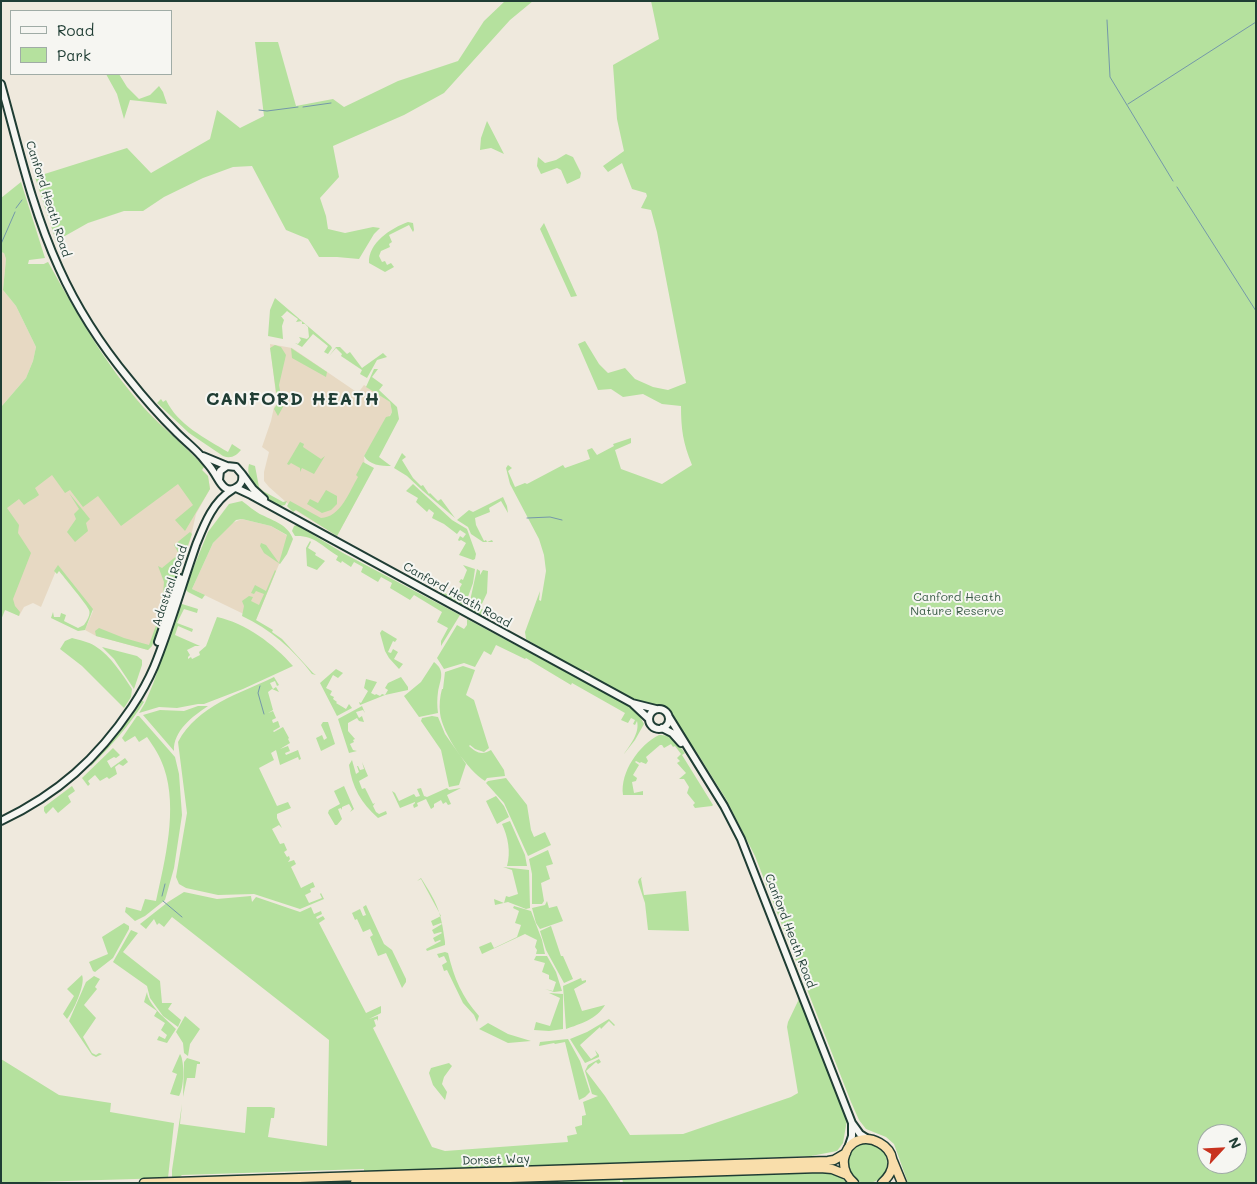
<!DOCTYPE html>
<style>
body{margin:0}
#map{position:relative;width:1257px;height:1184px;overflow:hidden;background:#efe9dd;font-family:Mali,sans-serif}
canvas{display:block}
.frame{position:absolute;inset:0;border:2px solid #1f3d34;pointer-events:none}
.legend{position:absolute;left:10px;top:10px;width:162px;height:65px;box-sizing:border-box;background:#f6f6f2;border:1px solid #a0aca6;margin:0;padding:6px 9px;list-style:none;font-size:15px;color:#1f3d34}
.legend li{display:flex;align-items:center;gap:10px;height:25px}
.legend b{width:25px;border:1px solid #a0aca6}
.north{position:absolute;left:1197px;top:1124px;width:50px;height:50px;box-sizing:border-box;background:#f6f6f2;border:1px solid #a0aca6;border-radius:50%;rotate:65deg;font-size:14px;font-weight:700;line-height:20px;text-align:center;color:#1f3d34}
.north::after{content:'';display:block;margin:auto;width:18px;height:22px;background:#c8321e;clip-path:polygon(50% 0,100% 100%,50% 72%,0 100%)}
</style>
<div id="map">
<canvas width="1257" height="1184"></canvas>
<div class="frame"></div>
<ul class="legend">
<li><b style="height:6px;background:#f6f6f2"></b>Road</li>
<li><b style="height:14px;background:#b5e19e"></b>Park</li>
</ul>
<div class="north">N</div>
</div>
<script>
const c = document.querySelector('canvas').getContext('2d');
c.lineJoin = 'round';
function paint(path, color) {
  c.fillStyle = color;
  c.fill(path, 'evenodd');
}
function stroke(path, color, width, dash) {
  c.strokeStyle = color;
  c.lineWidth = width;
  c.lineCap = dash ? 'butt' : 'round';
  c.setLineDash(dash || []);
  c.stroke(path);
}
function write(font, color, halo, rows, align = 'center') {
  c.font = font + ' Mali,sans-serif';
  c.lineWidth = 4;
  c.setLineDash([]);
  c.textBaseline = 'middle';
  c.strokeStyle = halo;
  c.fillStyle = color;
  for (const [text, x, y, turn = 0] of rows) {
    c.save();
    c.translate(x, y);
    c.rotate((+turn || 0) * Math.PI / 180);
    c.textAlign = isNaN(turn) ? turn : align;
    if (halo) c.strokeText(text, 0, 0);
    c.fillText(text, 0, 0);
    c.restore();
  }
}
paint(new Path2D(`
 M1 252 4 253 6 259 3 290 16 306 36 347 33 361 26 378 1 407Z
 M48 262 92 340 111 368 145 409 200 462 204 467 202 470 208 476 210 489 196 514 190 541 152 646 148 650 96 636 85 630 93 611 58 566 41 607 33 603 24 607 19 616 5 609 1 520 43 381 28 264H44Z
 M270 344 292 348 358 393 364 385 390 402 392 412 364 456 366 482 337 536 295 510 269 487 264 481V472L269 452 262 447 271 421 274 407 277 404Z
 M242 519 271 526 288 536 289 540 256 620 192 589 213 543 232 523Z`), '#e7d9c3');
paint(new Path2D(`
 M505 1H533L510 20 444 93 404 115 333 146 339 177 320 198 326 216 328 229 345 233 373 227 380 228 374 234 359 259 337 257H319L308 239 286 230 252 166 233 167 203 178 164 197 143 211H124L88 223 56 241 35 177 127 148 151 173 210 139 217 110 240 128 264 116 255 42H278L296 106 333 99 344 107 398 81 458 61 484 21Z
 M651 1H1256V1183H908L894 1144 886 1137 866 1129 859 1120 851 1102 755 856 726 799 694 748 691 749 671 714 663 707 639 703 588 677 590 672 585 670 581 673 526 639 525 632 540 591 539 600 541 601 546 571 544 555 539 539 510 484 506 468 508 465 512 468 508 471 515 487 525 483 527 484 563 465 565 468 590 459 587 450 592 448 597 455 614 446 613 444 631 438V443L615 450 621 469 662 484 692 465C683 443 681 429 681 406L662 404 643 394 623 397 611 389 598 390 578 344 585 341 599 364 608 373 625 368 635 379 653 387 668 390 686 383 657 232 651 210 641 208 647 196 646 193 632 189 622 163 608 172 603 166 624 151 617 119 613 65 659 39ZM1207 1134H1237V1164H1207Z
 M106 74H119L127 87 139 99 150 95 159 86 163 92 167 104 130 100 124 119 117 94Z
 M487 121 504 154 491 148 480 150 481 138Z
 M566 154 573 157 581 173 580 178 567 184 561 170 557 168 541 174 537 166 538 157 545 163 556 160Z
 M21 182 45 258 29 260 28 264H44L48 262C77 314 105 364 144 408 163 429 186 446 204 467L202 470 208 476 210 489 185 531 175 520 193 505 178 484 121 526 98 496 83 507 70 490 65 493 52 475 35 488 39 495C34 499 29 501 24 505L19 499 7 508 19 525 18 533 31 553 13 599 15 606 20 612 19 616 5 610 1 620V407L26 378 33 361 36 347 16 306 3 290 6 259 4 253 1 252V198Z
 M408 222 413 223 414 230 413 232 409 225 389 235 392 242 389 244 390 247 381 251 379 256 382 262 385 261 387 265 391 263 394 267 385 272 369 263C368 243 391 228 408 222Z
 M544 223 577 296 571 297 540 229Z
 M275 298 331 346 332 348 328 354 324 352 328 346 313 334 302 347 295 343 298 344 301 340 299 337 307 339 309 337 308 327 305 324H302V321L296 322 298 319 287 311 282 316H281L284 320 282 326 283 339 268 336 270 310Z
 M275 345 281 347 286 355 279 385 283 407 278 416 274 409 277 404V399L270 348Z
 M336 347H340L347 354 350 352 362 368 383 353 387 357 377 360 367 378 360 374 362 370 341 356 342 354 336 348 329 356Z
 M291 348 327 372 326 377 292 358Z
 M374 369H378L372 377 383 385 379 390 397 407 399 419 379 457 391 466C381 466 369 465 364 456L386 417 390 416 392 412 390 402 366 387Z
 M161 399 163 402 166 400C178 425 205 438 228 452L232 444 241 450C236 456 231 459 223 456L189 433 157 403Z
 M300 442 304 444 303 447 321 459 325 456 314 474 302 468 300 472V468L291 463 289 465 287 464Z
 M402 453 406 457 402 460 413 478 421 486 423 485 429 494 430 493 438 501 441 499 455 518 423 491 407 476 394 468Z
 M363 462 374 468 337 536 296 510 293 512 287 506 290 501 321 518C341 517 349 492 358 477L356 475Z
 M249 464 255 466 259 487 263 491 283 502 287 501 285 505 280 506C266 498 244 483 249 464Z
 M413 484 452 520 467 529 476 554 475 559 473 560 459 555 466 543 461 540 459 541 458 540 460 536 463 538 466 534 460 530 457 534 444 524 432 518 434 513 429 509 427 512 416 502 418 498 406 491Z
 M326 490 337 496V504L331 510 322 513 307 504 310 499 318 503Z
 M69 493 90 519 86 523 88 531 75 542 67 532 76 519 74 514 79 509Z
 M503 497 507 506 508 513 501 501 489 508 490 512 475 518 476 525 484 541 486 540 487 542 492 540 493 542H483L471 534 468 527 457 520 469 510 473 512Z
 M242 501C248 505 255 512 262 515 274 521 288 525 293 539L287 554 280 564 264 553 260 546 261 543 266 545 279 563 287 535 271 526 242 519 236 520 213 543 192 589 205 595 202 599 188 592 185 589 186 586 208 532 229 504Z
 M297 525 343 553 460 615 441 646V641L448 628 437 622 442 612 414 595 410 600 390 588 392 583 381 577 378 582 361 572 363 567 354 562 351 567 342 561 341 563 336 560 338 556C322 546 314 535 295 536L292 531 294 526Z
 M190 532 192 534 165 609 162 607 164 582 158 566 162 568 179 554 174 545Z
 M310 541 311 542 308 548 316 553 315 555 325 561 317 570 307 566 306 548Z
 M58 565 93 609 85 630 78 631 51 618 53 612 54 617H60L61 613 66 615 64 621 78 628 84 625C87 621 91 614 89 610 88 606 63 576 59 571L57 574 54 571Z
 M463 565 475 569 473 583 464 608 439 595 441 591 454 598 462 584 459 582 461 579 463 580 467 570Z
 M477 569 480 571V575L483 570 488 571 487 593 480 608 486 611 483 618 468 610Z
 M275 570 276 571 256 620 273 630 272 632 282 639 313 673 316 675 320 673 316 675 312 674C293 649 270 629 242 616L244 606 242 601 249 596 253 597 251 601 259 605 264 594 256 591 254 594 251 593 255 585 266 591Z
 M182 604 198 609 197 613 184 609 177 623 193 629 192 632 178 626 175 635 200 646H195L187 650 190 655 188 657V659L191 657 192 659 200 655 199 652 206 646 217 617C245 623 274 644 293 666L243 689 204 704H198L177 708 159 707 139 713 145 703 153 684 180 605Z
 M159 617 162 618 152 646 148 650 96 636 95 631 99 628 124 638 149 645Z
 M467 619 629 706 638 713 644 724 635 740 624 754C630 745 640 733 637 721L635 725 633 724 635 720 631 718 628 723 621 720 625 713 572 683 571 685 526 658 525 659 496 645 491 655 484 651 475 667 464 663 444 669 437 658 457 625 464 629 467 625Z
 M382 630 397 639 395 642 393 641 388 652 391 653 393 649 398 652 394 659 403 664 399 669 389 658 385 651 380 633Z
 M72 638C79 640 89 642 95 646 111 656 122 674 132 689L131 697 124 708 82 666 60 649 65 641Z
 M102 647 137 656 142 660V665L134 689 114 659Z
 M434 662C446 671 440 680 438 692 437 699 437 706 438 713L419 717 404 696 421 682Z
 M463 666 475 670 466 695 474 700 489 748 484 752 475 749 470 745 469 746C476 752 481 756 491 750L504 770 505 776 487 778 485 781C468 771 442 733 440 713 439 705 440 696 442 689H443L445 672Z
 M336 669 343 673 338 678 333 675 326 688 332 691 330 695 334 697 333 699 337 702 336 703 346 709 349 704 352 708 337 716 320 683Z
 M274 677 279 685 277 686 275 681 270 683 273 689 276 687 279 692 272 689 268 692 273 710 268 713 273 711 276 718 272 720 273 723 278 721 280 727 273 731 274 732 283 727 289 738 288 739 290 743 280 749 288 746 290 751 285 753 286 755 298 750 301 759 299 760 298 757 280 765 276 750 271 753 274 760 259 768 277 806 288 802 291 808 277 814V818L282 828 279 825 272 829 280 844 284 843 287 850 284 852 287 857 289 856 290 859 288 862 294 860 296 864 291 867 301 888 313 882 315 887 310 889 311 892 305 895 309 903 322 898 320 894 321 893 324 899 300 909 254 894 218 895 186 888 179 884 176 877 187 813 178 742C198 705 239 694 274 677Z
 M401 677 408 687V690L385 695 360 705 359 702 361 703 368 691 364 688 366 679 377 682 371 693 375 695 376 694 380 696 382 694 385 695 388 690 385 688 388 683Z
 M140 699 144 702C129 726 111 746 91 766L89 764 110 743Z
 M198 706H208C193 716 173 731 174 751L143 715 160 710 184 711Z
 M362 706 365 713 363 710 356 712 359 718 362 716 364 722 359 721 357 718 348 723V731L355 739 353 740 354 742 350 744 353 750 357 751 349 753 338 719Z
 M137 716H139L175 757 179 774 182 815 174 868 165 900 145 916 135 921 125 912 126 907 141 911 145 899 156 901C165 860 178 809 164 768 160 756 154 747 147 737L139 742 135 736 125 742 122 738Z
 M432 716 438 717 445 734 466 764 459 785 449 787 441 750 421 721 422 718Z
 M323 722H328L335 744 321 751 316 738 322 735 324 740 327 738 321 725Z
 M659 735C672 734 677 743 685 753L682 755 713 805 712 806 695 808 693 805 695 803 687 793 689 787 684 779H679L686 773 677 763 680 761 689 770 677 758 681 754 675 746 673 747 671 744 664 748 662 745H660L646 757 648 761 646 764 641 762 640 763 636 761 635 762 639 765 633 775 637 778 636 781 632 782 634 793 643 791V795H623C620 772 639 745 659 735Z
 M113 748 120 755 116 758 114 757 107 761 111 768 125 758 128 762 123 766 119 764 115 767 117 774 109 779 107 777 100 781 95 775 88 781 90 784 88 786 82 778Z
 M352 760 356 774 359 772 357 766H358L360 770 364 769 362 762 368 776 359 781 362 789 365 788 373 804 375 803 373 806 376 812 379 814 386 811 387 814 378 818C361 803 352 787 349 765Z
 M506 778 527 805 531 830 534 837 545 832 551 845 528 856 504 803 486 783 488 781Z
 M72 786 75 791 68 796 71 802 58 813 53 807 46 814 44 811V807Z
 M344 786 354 809 350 812 352 809 349 804 342 807V810L341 808 338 809 342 819 337 825H335L328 813 329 810 340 804 334 791Z
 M421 788 424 796 427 797 447 788 449 790 461 788 447 795 451 804 448 805 446 802 443 804 441 800 434 804V807L431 809 426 799 417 803 418 806 414 808 413 805 415 803V802L400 808 392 791 395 793 399 801 414 794 416 797 420 796 417 789Z
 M496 796 504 806 509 817 497 824 486 801Z
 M510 821 525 855 527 866H507C511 852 508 837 502 824Z
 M548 850 553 864 546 866 550 879 541 883 544 901 542 904H532V874L529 859Z
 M503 867 529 870 530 908 526 909 508 902 495 905 494 899 504 903 506 896 509 897 518 894 512 870Z
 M642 877 641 879 644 895 686 891 689 931 648 930 645 903 638 882 639 879Z
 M421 878C437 903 441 911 445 942V945L427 951 426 949 441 941 440 940 435 942 433 938 442 933 441 932 434 934 432 930 442 924 441 923 433 926 431 921 441 916 421 879 417 881Z
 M184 892 217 899 251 896 252 902 256 897 300 912 311 907 314 914 321 911 322 914 316 917 317 919 323 916 325 919 319 923 366 1013 381 1006V1013L369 1019 378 1016V1021L377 1019 374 1020 376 1026 373 1028 432 1147 445 1151 568 1142 567 1136 577 1134 575 1127 582 1125V1116L586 1115 583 1102 598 1096 592 1094 585 1071 588 1065 599 1059 601 1062 598 1064 596 1062 586 1071 605 1096 630 1135 683 1134 791 1097 798 1093 787 1027 788 1022 799 999 847 1120 843 1143 837 1151 811 1156 364 1173V1169L182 1175 178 1178H172V1170L182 1104 180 1124 245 1133 247 1107H271L275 1108 274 1118H271L268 1137 327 1146 329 1040 172 917 164 927 159 923 157 925 154 919 146 929 140 924 168 902Z
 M547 901 549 908 557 906 563 921 540 929 536 923 532 908 545 905Z
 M366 905 384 944 392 950 406 979V982L402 988 386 953 378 956 370 937 373 935 370 929 363 932 357 919 355 920 352 913 360 909 363 916 366 915 363 907Z
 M514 906 531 911 542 940 545 954H536L537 950 535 947 537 940 525 934 482 954 479 947 491 942 494 948 517 937 521 925 515 923 519 911 513 908Z
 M124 923 129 926V929L113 958 95 972 93 971 89 962 108 954 102 937Z
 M551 926 561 956H563L573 979 564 983 546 950 540 931Z
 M131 930 138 933 123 952 160 981 162 1003H172L168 1009 181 1020 178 1027 163 1016 150 998 147 986 113 962Z
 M445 952 448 953C454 978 462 997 479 1016L477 1022 474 1015 463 1003 447 970 444 971 442 965 447 962 444 956 439 958 437 954Z
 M536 956H547L556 972 562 991 554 992 545 989 553 991 556 982 549 979V975L542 972 545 963 534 960Z
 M82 975C86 984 73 1012 67 1019L63 1014 74 996 67 989Z
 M94 976 100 979 95 987 97 989 84 1005 96 1018 83 1037 92 1053 96 1055 99 1053 102 1054 96 1057 92 1055 69 1021 86 982Z
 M581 978 582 981 586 980V982L574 989 582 1011 605 1005C597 1019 580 1024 566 1029L563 986Z
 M147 992C148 1005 167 1020 176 1029L167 1043 157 1040 159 1036 165 1039 167 1035 161 1030 165 1023 154 1016 157 1011 144 1002Z
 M549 993 563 994V1029L549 1031 534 1030 536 1022 550 1026 560 998Z
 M185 1016 200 1029 190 1044 188 1056 184 1053 183 1043 176 1032Z
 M609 1019 615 1025 614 1026 609 1021 601 1029 600 1027 580 1045 591 1059 597 1055 595 1050 599 1055V1057L585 1063 570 1039 587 1032Z
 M488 1023 508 1034 531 1041 508 1043 479 1029Z
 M568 1039 580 1061 590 1092 585 1097 579 1100 565 1042 555 1044 554 1043 539 1046 540 1042Z
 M180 1054C185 1061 184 1089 179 1096L170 1094 177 1074 172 1072Z
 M187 1058 200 1062V1064H197L195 1078H187L183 1097 184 1062Z
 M1 1059 59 1095 111 1103 110 1112 174 1123 168 1178 1 1183Z
 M449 1063 452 1066 444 1077 442 1084 447 1092 445 1100 433 1085 429 1073 431 1068Z
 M847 1163a20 20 0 1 1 40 0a20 20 0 1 1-40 0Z
 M824 1171 835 1173 848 1183H623L622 1177Z
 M620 1177V1183H457Z`), '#b5e19e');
stroke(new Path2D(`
 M1107 20 1110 77 1173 181
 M1128 104 1256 22
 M303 107 331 103
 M259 110 267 111 298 107
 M1177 187 1256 311
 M16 208 22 200
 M1 244 15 212
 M527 518 550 517 562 520
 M260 686 258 693 264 714
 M162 896 165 884
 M163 901 182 917`), '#7498a9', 1);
const secondary = new Path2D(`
 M1 84C18 145 32 209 59 268 77 308 101 345 129 379 144 398 160 416 177 433 185 441 194 448 201 456 205 461 210 466 213 471 219 479 224 496 237 487 242 484 243 480 242 474L236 467 227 466 220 471 219 480
 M203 456 227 466
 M242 474 253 489 264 499
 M236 488 251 495 632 703 656 709
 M158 642 180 578
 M633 704 649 719
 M649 719a10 10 0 1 1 20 0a10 10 0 1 1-20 0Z
 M669 717 724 806 741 839 852 1123 860 1134 868 1139
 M662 728 672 733 681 743
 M1 821C58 794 97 759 132 707 140 695 148 681 154 667 170 628 182 585 196 545 204 525 213 501 232 490
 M848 1148 852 1136V1123`);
const highway = new Path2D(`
 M893 1161 902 1183
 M144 1183 828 1161 834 1160 846 1153
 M355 1183 820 1168 832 1169 847 1175
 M854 1183C847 1177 843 1168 844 1159 852 1117 918 1150 882 1183`);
stroke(secondary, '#1f3d34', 10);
stroke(highway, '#1f3d34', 11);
stroke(secondary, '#f6f6f2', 6);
stroke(highway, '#f9deab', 8);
write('12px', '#1f3d34', '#f6f6f2', [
 ["Canford Heath Road",48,199,72],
 ["Adastral Road",170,586,-71],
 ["Canford Heath Road",457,595,29],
 ["Canford Heath Road",790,931,69],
 ["Dorset Way",496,1160,-2]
]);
write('12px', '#3d5e49', '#f6f6f2', [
 ["Canford Heath",957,597],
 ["Nature Reserve",957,611]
]);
c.letterSpacing = '1px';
write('bold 18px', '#1f3d34', '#f6f6f2', [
 ["CANFORD HEATH",293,399]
]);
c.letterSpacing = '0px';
</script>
